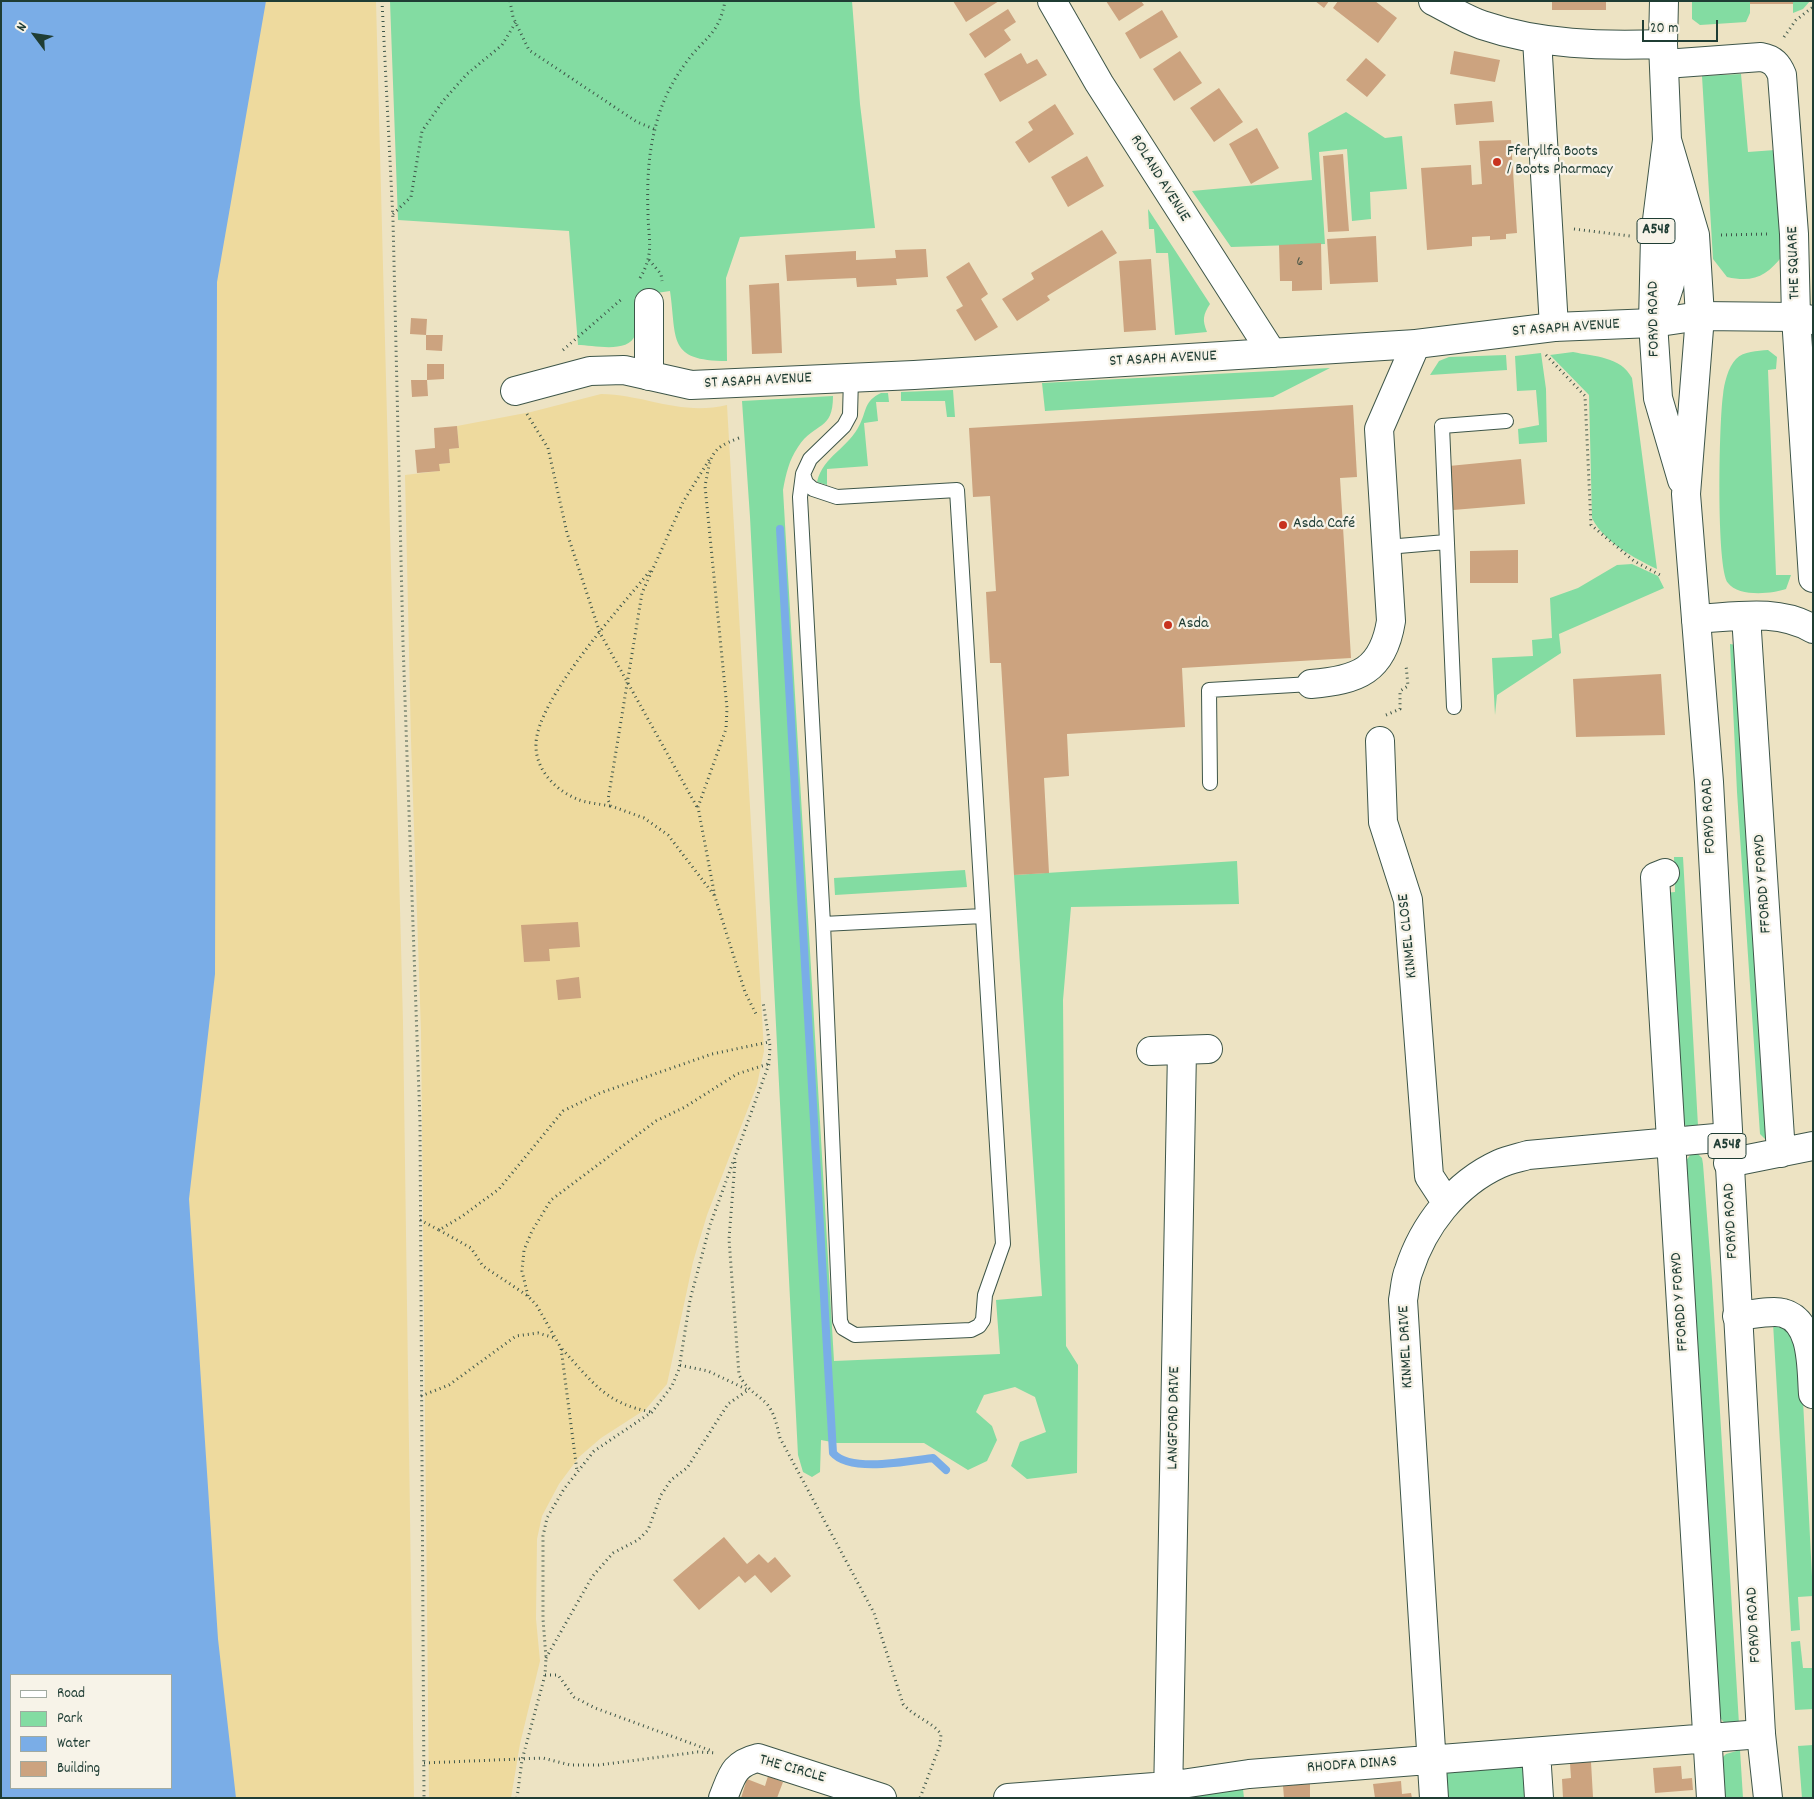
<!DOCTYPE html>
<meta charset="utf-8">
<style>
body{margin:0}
#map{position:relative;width:1814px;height:1799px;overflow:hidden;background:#ede3c3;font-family:Dekko,sans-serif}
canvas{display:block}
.frame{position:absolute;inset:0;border:2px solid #1f3d34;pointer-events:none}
.legend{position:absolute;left:10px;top:1674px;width:162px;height:115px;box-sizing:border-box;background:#f7f3e8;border:1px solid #a1aaa0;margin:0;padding:6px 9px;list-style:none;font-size:15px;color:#1f3d34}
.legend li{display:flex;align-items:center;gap:10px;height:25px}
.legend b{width:25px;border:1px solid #a1aaa0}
.north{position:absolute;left:10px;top:10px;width:50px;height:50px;-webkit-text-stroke:4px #f7f3e8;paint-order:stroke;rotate:301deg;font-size:14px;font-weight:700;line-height:20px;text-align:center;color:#1f3d34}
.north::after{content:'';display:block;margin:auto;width:18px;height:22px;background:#1f3d34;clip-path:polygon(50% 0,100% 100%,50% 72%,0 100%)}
.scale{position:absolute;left:1642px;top:20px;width:76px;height:22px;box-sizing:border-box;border:2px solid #1f3d34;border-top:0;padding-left:6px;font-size:15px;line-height:18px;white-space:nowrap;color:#1f3d34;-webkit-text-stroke:4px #f7f3e8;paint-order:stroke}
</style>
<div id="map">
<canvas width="1814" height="1799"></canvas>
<div class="frame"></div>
<ul class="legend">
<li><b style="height:6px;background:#fff"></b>Road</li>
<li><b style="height:14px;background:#83dca2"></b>Park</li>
<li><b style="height:14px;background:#7aade7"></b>Water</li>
<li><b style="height:14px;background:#cca37f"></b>Building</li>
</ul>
<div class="north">N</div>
<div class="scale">20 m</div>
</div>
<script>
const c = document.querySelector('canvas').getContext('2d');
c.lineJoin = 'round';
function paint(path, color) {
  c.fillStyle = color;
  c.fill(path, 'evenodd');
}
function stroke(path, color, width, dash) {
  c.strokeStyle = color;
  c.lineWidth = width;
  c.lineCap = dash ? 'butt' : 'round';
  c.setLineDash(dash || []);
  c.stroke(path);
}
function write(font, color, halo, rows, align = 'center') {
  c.font = font + ' Dekko,sans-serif';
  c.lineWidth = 4.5;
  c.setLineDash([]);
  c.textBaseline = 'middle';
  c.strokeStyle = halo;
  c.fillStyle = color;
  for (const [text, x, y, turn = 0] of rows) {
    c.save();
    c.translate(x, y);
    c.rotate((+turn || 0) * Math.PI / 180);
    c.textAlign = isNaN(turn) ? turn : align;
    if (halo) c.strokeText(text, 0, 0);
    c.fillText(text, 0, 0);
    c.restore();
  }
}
paint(new Path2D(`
 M390 1H852L860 104 875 228 740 237 726 278 727 361C667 361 677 339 670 291L636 296C636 307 639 325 635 335 629 354 593 345 578 345L569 231 398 220Z
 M1692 1H1750V13L1746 22 1700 25 1692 19Z
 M1793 1H1810L1803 9 1793 13Z
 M1741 74 1748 152 1775 150 1783 255C1767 276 1754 283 1727 277L1713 259 1702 76Z
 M1346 112 1385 138 1402 136 1407 189 1370 192 1371 219 1352 221 1347 149 1319 152 1325 244 1231 247 1192 191 1312 180 1308 133Z
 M1148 209 1210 304C1203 315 1202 320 1207 332L1175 335 1168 253H1156L1154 229H1149Z
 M1768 350 1777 357 1776 369 1768 370 1776 575H1791L1786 589C1772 594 1738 597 1728 583 1716 568 1719 421 1723 395 1724 384 1728 367 1736 359 1744 351 1757 351 1768 350Z
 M1573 352C1595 357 1620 356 1632 378L1657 569C1634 558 1604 542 1592 518L1589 395 1550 355Z
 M1541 353 1546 389 1547 442 1519 444 1518 429 1539 425 1536 390 1517 391 1515 356Z
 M1506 355 1507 370 1430 375 1439 361 1449 357Z
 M1330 368 1273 397 1045 411 1042 383Z
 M953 390 955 417H947L945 401H901V392Z
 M881 393H888L889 402H876L878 421 864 423 868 466 827 469V485L817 482C823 456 849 448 860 424 867 410 864 401 881 393Z
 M833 396C833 432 815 421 798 447 789 460 786 474 783 490L834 1361 1000 1354 996 1300 1042 1296 1014 875 1237 861 1239 904 1071 907 1063 1000 1066 1346 1078 1365 1077 1473 1027 1479 1011 1466 1020 1442 1046 1432 1035 1397 1015 1387 984 1395 976 1412 992 1426 997 1440 987 1461 968 1470 924 1443H837L821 1440 820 1472 812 1477 803 1472 798 1455 750 517 742 401Z
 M1632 564 1658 576 1664 588 1559 634 1561 653 1497 695 1495 715 1492 658 1533 656 1532 640 1552 638 1550 598 1578 588 1617 565Z
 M1730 644 1736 645 1768 1142 1760 1134 1737 792Z
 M1674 857H1683L1698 1126 1696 1129 1686 1126 1681 1118 1664 893 1675 892Z
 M965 870 967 887 835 895 834 878Z
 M1697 1153 1702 1158 1703 1164 1712 1281 1739 1724C1728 1725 1723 1725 1718 1713L1682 1166 1691 1154Z
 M1773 1323 1793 1332 1801 1361 1813 1596 1798 1597 1800 1630 1791 1631Z
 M1800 1641 1803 1668H1813V1709L1795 1710 1791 1642Z
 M1813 1745V1798H1802L1798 1746Z
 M1740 1750 1743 1798H1720L1722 1758 1726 1754Z
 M1516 1761 1524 1768 1526 1798H1441L1440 1770Z
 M1238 1782 1243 1789 1244 1798H1183L1191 1789Z`), '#83dca2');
paint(new Path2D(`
 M1 1H376L403 1022 414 1798H1ZM11 1675H171V1788H11Z
 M601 394C647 395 680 416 727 405L764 1051 757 1085 707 1215 693 1262 667 1384 646 1409 601 1438 579 1457 559 1484 542 1516 537 1539 536 1619 540 1661 520 1744 511 1798H429L421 1031 411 740 405 475 439 471V464L450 463 449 449 459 448 457 426 531 412Z`), '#eeda9e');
paint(new Path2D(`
 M1 1H266L217 282 215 974 189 1199 218 1639 236 1798H1ZM11 1675H171V1788H11Z`), '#7aade7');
stroke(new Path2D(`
 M780 529 833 1453C850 1473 909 1461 933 1458L946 1470`), '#7aade7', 8);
paint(new Path2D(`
 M953 1H999L966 22Z
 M1106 1H1141L1144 5 1119 21Z
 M1315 1H1329L1324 8Z
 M1338 1H1375L1397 18 1378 43 1333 8Z
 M1552 1H1606V10H1552Z
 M1750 1H1793V4H1750Z
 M1008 9 1016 22 1004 30 1011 40 985 58 969 34Z
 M1162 10 1178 37 1140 59 1125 33Z
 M1180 51 1202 83 1174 101 1153 69Z
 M1454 51 1500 60 1495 82 1450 74Z
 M1021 53 1027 64 1037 59 1047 75 1000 102 984 74Z
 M1366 58 1386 75 1367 97 1346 80Z
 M1219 88 1243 122 1214 142 1190 108Z
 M1492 101 1494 122 1456 125 1454 104Z
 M1055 104 1074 134 1029 163 1015 142 1033 130 1028 122Z
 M1257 128 1279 168 1251 184 1229 144Z
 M1511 140 1517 233 1506 234V239L1490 240V236L1472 237V246L1427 250 1421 168 1471 165 1472 185 1482 184 1479 141Z
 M1343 154 1349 231 1328 232 1323 156Z
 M1087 156 1104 186 1068 207 1051 177Z
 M1102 230 1117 253 1047 296 1050 300 1017 321 1002 299 1034 279 1031 273Z
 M1376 236 1378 282 1330 284 1327 239Z
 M1321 243 1322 290 1292 291V281H1280L1279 245Z
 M926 249 928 277 896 279 897 285 857 287 856 278 787 281 785 255 856 251V260L896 258 895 250Z
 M1151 259 1156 330 1124 332 1119 261Z
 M969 262 988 294 981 299 998 327 975 341 956 310 963 306 946 277Z
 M779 283 782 353 752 354 749 285Z
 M411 318 427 319 426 335 410 334Z
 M426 335H443L442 351 426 350Z
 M427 364H444V379L427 380Z
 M411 380H427L428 396 412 397Z
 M1353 405 1357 477 1340 478 1351 658 1182 668 1185 727 1067 734 1069 776 1044 778 1049 873 1014 875 1001 663H990L986 592 996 591 990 496 973 497 969 428Z
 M457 426 459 448 449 449 450 463 439 464 440 471 417 473 415 450 435 448 434 428Z
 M1521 459 1525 504 1453 510 1449 466Z
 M1518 550V583H1470V551Z
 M1661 674 1665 735 1576 737 1573 679Z
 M578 922 580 947 549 949 550 961 524 962 521 925Z
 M579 977 581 998 558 1000 556 980Z
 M724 1537 747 1564 759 1554 768 1563 775 1557 791 1576 771 1593 755 1575 745 1583 739 1576 699 1610 673 1580Z
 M1591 1762 1593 1797 1563 1798 1562 1779 1571 1778 1570 1763Z
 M1681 1766 1682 1779 1692 1778 1693 1790 1655 1793 1653 1768Z
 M768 1776 783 1782 777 1798H741L747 1779 765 1786Z
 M1401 1781 1402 1794 1411 1793 1412 1798H1375L1373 1784Z
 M1310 1784V1798H1284L1283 1786Z`), '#cca37f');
const lane = new Path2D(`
 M803 474 806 483 813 489 837 497 957 490 1003 1244 985 1295 983 1320 979 1326 971 1330 855 1335 843 1328 840 1321 823 924 800 497 803 474 810 459 844 426 850 415 851 378
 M1387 547 1446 542
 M1454 707 1442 426 1506 421
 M1210 783 1209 690 1311 684
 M823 924 983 916`);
const street = new Path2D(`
 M1052 1 1099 83 1272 353
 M1433 1C1449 9 1465 19 1482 25 1541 45 1601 46 1663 44
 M1537 39 1554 327
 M1665 64 1761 57C1773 59 1778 65 1782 75L1794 234 1796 317 1813 578
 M649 303V376
 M1746 616 1781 1153
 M1696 619C1735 617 1778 608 1813 629
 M1311 684C1358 680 1383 671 1391 621L1379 429 1416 344
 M1380 741 1383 822 1408 900 1429 1176 1446 1202
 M1665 873 1655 877 1711 1798
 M1151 1051 1208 1049
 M1728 1163 1813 1146
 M1737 1316C1749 1315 1773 1310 1783 1313 1814 1321 1811 1369 1813 1394
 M1536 1752 1539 1798
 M723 1798C732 1776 733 1764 758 1758L882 1798
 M1008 1798 1168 1786 1249 1774 1761 1734
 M1168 1798 1182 1050
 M1434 1798 1403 1300C1405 1290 1405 1279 1409 1270 1423 1226 1455 1184 1499 1164 1508 1160 1518 1158 1528 1155L1727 1137`);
const secondary = new Path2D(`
 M515 391 590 371 624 370 691 385 914 375 1416 344 1554 327 1653 323 1700 316 1796 317 1813 320`);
const primary = new Path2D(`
 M1664 1 1663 44 1667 140 1655 236 1653 323 1658 398 1682 480
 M1667 140 1695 235 1700 316 1686 494 1709 782 1761 1734 1768 1798
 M1661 308C1679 272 1675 237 1672 199`);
stroke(lane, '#3e5649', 16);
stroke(street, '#3e5649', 30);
stroke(secondary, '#3e5649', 30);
stroke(primary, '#3e5649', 30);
stroke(new Path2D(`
 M382 1 393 220 403 643 420 1122 424 1798
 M510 1 513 17 529 50 637 122 654 129
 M1784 37 1796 20 1813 7
 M393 214 411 197 422 131 443 101 467 74 502 45 516 22
 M1574 229 1630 236
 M1721 235 1767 234
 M649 260 661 274 662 281
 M640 278C655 253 648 239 648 212 647 186 648 155 655 129 660 106 671 83 685 64 703 38 719 36 725 1
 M563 350 623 298
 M1546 355 1585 396 1591 525 1634 561 1662 576
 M527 414 548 448 567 533 600 633 697 807
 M739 438C709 449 711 456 705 486L727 708 726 729 698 807 715 897 745 992 756 1014
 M709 460 683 502 642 593 608 800 611 806 644 818 668 835 714 895
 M1386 715 1400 709V691L1408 686 1406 665
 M610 806C600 804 586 803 577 799 555 790 535 769 536 744 537 699 620 608 650 571
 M735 1162 729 1239 739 1375C749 1392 755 1392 767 1404 775 1414 777 1426 780 1438L874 1613 903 1704C914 1717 931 1721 941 1734L940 1745 920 1798
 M420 1220 439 1230 461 1217 499 1189 563 1111 600 1093 712 1054 769 1042
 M439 1230 471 1248 483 1266 528 1296 537 1306 561 1348 577 1471
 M528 1296 522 1271 524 1250 532 1231 551 1200 656 1121 685 1107 737 1074 768 1064
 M562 1349C592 1381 605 1404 652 1412
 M421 1396 449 1385 516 1336 538 1333 555 1338
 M546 1658 592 1577 613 1553 638 1540 648 1530 661 1495 671 1480 687 1468 728 1404 748 1390 708 1371 679 1365
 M545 1675H558L574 1697 595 1708 712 1751
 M424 1763 543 1758 570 1765H599L698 1752 716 1753
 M517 1798 522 1760 545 1675 546 1658 543 1619V1536L547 1518 564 1489 594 1451 652 1412 672 1386 679 1369 690 1300 710 1225 769 1064 770 1046 763 1002`), '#3e5649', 3, [1, 4]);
stroke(lane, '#fff', 14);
stroke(street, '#fff', 28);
stroke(secondary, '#fff', 28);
stroke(primary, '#fff', 28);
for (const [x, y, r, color] of [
 [1497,162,5,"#c8321e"],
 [1283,525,5,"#c8321e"],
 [1168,625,5,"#c8321e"]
]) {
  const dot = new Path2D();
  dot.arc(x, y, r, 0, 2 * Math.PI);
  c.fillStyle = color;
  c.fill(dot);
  stroke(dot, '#f7f3e8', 2);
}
write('14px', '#4a5647', null, [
 ["6",1300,263]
]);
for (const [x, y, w] of [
 [1656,231,38],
 [1727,1146,38]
]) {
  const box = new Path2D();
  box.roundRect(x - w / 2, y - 12.5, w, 25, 4);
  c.fillStyle = '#f7f3e8';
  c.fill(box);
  stroke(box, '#1f3d34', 1);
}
write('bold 15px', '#1f3d34', null, [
 ["A548",1656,231],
 ["A548",1727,1146]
]);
write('16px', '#1f3d34', '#f7f3e8', [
 ["Fferyllfa Boots",1507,153],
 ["/ Boots Pharmacy",1507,171],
 ["Asda Café",1293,525],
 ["Asda",1178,625]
], 'left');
write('16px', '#1f3d34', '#f7f3e8', [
 ["ROLAND AVENUE",1159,179,58],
 ["THE SQUARE",1795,263,-92],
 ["FORYD ROAD",1655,319,-91],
 ["ST ASAPH AVENUE",1566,329,-4],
 ["ST ASAPH AVENUE",1163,360,-3],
 ["ST ASAPH AVENUE",758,382,-3],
 ["FORYD ROAD",1710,816,-93],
 ["FFORDD Y FORYD",1764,884,-94],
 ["KINMEL CLOSE",1409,936,-96],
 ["FORYD ROAD",1732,1221,-93],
 ["FFORDD Y FORYD",1681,1302,-94],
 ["KINMEL DRIVE",1407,1347,-93],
 ["LANGFORD DRIVE",1175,1418,-89],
 ["FORYD ROAD",1755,1625,-93],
 ["RHODFA DINAS",1352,1766,-4],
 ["THE CIRCLE",792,1770,16]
]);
</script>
